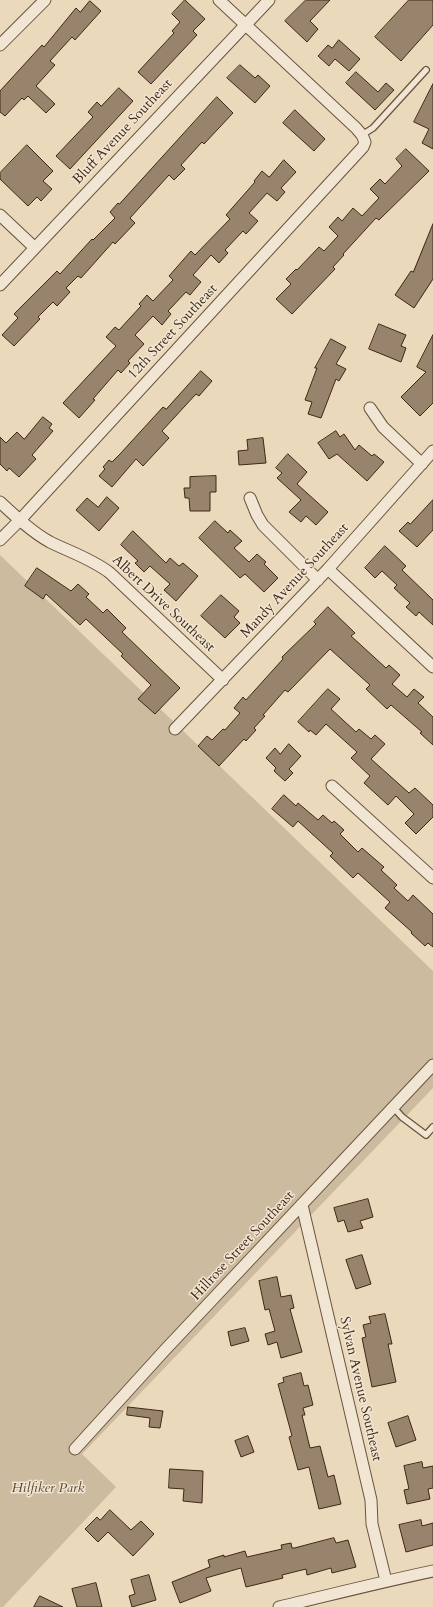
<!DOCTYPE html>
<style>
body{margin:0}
canvas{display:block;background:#ead9bb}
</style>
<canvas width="433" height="1607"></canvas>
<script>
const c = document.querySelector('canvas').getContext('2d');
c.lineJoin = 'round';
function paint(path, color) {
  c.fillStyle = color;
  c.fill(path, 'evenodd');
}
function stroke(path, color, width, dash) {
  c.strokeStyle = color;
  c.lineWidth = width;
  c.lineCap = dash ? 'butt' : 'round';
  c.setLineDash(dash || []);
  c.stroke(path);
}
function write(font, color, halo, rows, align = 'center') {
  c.font = font + ' Cardo,serif';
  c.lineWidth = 3;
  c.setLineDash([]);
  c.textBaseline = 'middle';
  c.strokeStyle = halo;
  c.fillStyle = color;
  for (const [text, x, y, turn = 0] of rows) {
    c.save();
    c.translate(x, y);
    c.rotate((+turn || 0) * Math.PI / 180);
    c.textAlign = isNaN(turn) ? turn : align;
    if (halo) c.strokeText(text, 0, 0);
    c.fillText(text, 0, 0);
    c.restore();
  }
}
paint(new Path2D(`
 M0 555 433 971V1088L82 1454 116 1487 3 1607H0Z`), '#cdbb9f');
const building = new Path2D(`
 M185 0 205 19 193 31 197 35 151 84 138 72 174 33 172 31 180 22 172 14Z
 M306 0H330L310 21 318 29 307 42 285 21Z
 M409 0H433V25L401 61 375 37Z
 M90 1 101 11 75 40 72 37 50 61 55 65 36 86 55 104 46 113 28 96 24 100 22 98 5 116 0 112V91L42 45 44 47 76 8 80 12Z
 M339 40 360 59 349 71 335 59 329 66 318 56 328 45 332 48Z
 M240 65 255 78 258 75 270 86 255 103 227 78Z
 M356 72 378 92 386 83 394 90 375 110 346 83Z
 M433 84V149L422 143 429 129 414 122Z
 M119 88 133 101 70 169 56 156 93 117 88 112 97 102 101 106Z
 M217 97 233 113 204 144 202 142 181 165 185 169 174 180 169 175 130 218 135 223 115 244 113 242 81 278 78 276 66 288 70 292 57 306 53 302 38 317 40 319 14 346 2 335 18 318 14 314 57 271 60 274 92 239 93 240 115 218 110 212 118 203 119 204Z
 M295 110 325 139 314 151 283 123Z
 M27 145 53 171 43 181 52 189 41 201 37 197 28 206 0 179V173Z
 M406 149 429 171 379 220 376 218 343 254 344 255 333 267 335 269 292 314 276 299 291 284 286 279 296 269 297 270 319 247 324 251 338 236 329 227 338 217 342 221 353 208 362 216 379 198 370 189 380 179 385 184 402 166 396 159Z
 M284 160 296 172 281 188 285 192 277 201 267 193 249 213 258 221 246 234 243 231 225 250 228 253 219 263 211 255 193 275 201 282 190 295 186 292 168 311 171 314 162 325 153 316 135 335 144 344 128 361 130 363 121 373 118 370 93 399 95 400 79 418 63 403 116 346 106 337 115 327 119 330 141 306 139 304 147 295 153 301 173 280 169 276 191 251 195 255 230 219 226 215 255 182 254 181 262 171 269 177Z
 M433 224V279L414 308 395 295 411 271 413 272Z
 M379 324 406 335 401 346 406 348 401 362 369 349Z
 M433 335V403L420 416 401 397 426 372 417 367Z
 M331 339 346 347 336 364 346 369 339 381 336 379 321 418 308 414 312 402 305 400 317 368H315Z
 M201 371 212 381 199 396 196 394 162 431 169 438 143 466 136 459 112 487 99 476 105 469 103 467 109 460 112 462 120 454 163 407 166 409Z
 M43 417 52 424 49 428 53 431 32 455 36 459 19 477 9 468 7 471 0 464V437L6 443 17 432 24 439Z
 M336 431 340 437 344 434 355 450 359 445 372 456 374 454 384 462 367 481 337 454 329 459 318 443Z
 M263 438 266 463 239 465 238 451 248 450 247 440Z
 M288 454 307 472 297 484 328 512 316 525 306 516 301 522 289 512 301 500 277 478 282 473 276 468Z
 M216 476V492H210V511H190L189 498H185L184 488H190V477Z
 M107 497 119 508 99 531 76 510 87 498 98 507Z
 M433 500V530L417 547 399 531 408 522 410 524Z
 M215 521 228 533 230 530 242 541 234 548 249 562 257 554 266 562 264 564 278 578 264 592 245 574 240 578 199 538Z
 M133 531 166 563 170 558 179 566 183 563 198 576 176 601 164 590 170 584 150 566 144 572 135 563 138 561 121 545Z
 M385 546 406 566 402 570 433 600V625L419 612 416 616 406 607 410 603 394 588 397 585 382 571 375 578 365 568Z
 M37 568 71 591 78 584 89 594 86 597 103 613 107 609 126 628 122 632 180 688 155 714 138 699 151 685 121 656 123 654 86 619 80 625 46 594 43 599 25 586Z
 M221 595 239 611 234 617 240 623 225 638 201 616Z
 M328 607 355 633 351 636 386 668 389 665 400 675 392 684 407 697 414 689 424 697 418 703 433 717V745L420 733 422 732 391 705 387 709 366 689 370 685 330 649 288 692 285 690 263 715 265 716 254 728 256 730 246 741 244 739 219 766 198 746 207 736 212 740 223 729 225 730 240 713 234 708 243 697 246 700 283 659 282 657 316 624 314 622Z
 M328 689 340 699 331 709 356 732 359 729 371 739 375 735 385 744 371 759 409 793 415 788 433 805V817L416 834 405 823 414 814 396 796 388 805 364 783 370 776 351 758 357 752 326 724 316 735 310 730 309 732 298 722Z
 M289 744 301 756 289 769 293 773 285 781 274 771 276 768 266 758 275 748 280 754Z
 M284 795 296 806 298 803 318 820 323 815 332 823 334 821 344 830 340 834 358 852 362 848 384 867 381 870 397 885 394 888 408 901 413 895 433 914V947L428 943 425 946 411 933 412 932 385 908 390 902 358 873 353 878 330 856 333 853 298 821 293 827 272 809Z
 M368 1199 373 1217 360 1221 363 1228 348 1232 344 1220 338 1222 334 1208Z
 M362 1255 371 1284 356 1289 346 1260Z
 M277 1277 281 1297 291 1295 294 1308 290 1309 302 1352 281 1358 277 1342 268 1345 265 1334 275 1331 269 1309 265 1310 259 1281Z
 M385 1314 392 1344H388L396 1382 372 1387 362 1338 366 1337 363 1325 371 1323 369 1317Z
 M245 1328 249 1341 231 1346 228 1332Z
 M301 1373 304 1386 308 1385 313 1405 303 1408 305 1415H302L310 1448 320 1446 328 1477 334 1475 341 1504 319 1509 309 1467 298 1470 289 1437 292 1436 278 1384 284 1382 283 1378Z
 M128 1407 163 1411 160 1428 149 1427 150 1418 127 1415Z
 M408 1416 416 1440 396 1447 388 1423Z
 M248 1436 254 1452 241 1457 235 1441Z
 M422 1462 423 1468 433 1466V1488L428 1489 430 1499 407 1504 404 1490 409 1489 404 1466Z
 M170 1469 203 1471 202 1503 183 1501 184 1489 169 1488Z
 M110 1510 131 1530 141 1521 154 1534 133 1556 108 1532 98 1542 85 1529 97 1517 100 1520Z
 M421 1520 422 1526 433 1523V1545L406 1552 399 1525Z
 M334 1538 336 1543 348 1540 356 1567 332 1573 331 1568 307 1575 306 1569 282 1575 283 1578 246 1587 241 1568 206 1578 211 1591 180 1603 172 1582 210 1567 208 1560 224 1555V1557L245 1551 247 1557 282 1549 281 1545 291 1543 292 1548H294Z
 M149 1575 156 1600 132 1607 129 1596 135 1594 131 1580Z
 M96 1583 102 1607H77L72 1589Z
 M40 1596 63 1607H34Z`);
paint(building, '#98846c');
stroke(building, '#402716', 1);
const service = new Path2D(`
 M362 135 373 128 426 70
 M394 1108 402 1117 426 1135 433 1127`);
const minor = new Path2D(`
 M0 45 45 0
 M0 215 35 248
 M0 285 269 0
 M370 408 383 427 422 464
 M250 498 257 515 263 525 318 580
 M0 502C15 516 32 532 50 542 70 552 92 559 110 573L223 680
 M0 540 20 520 363 147 365 142 362 135 356 128 219 0
 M328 569 433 667
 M175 729 328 569 433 451
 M332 786 433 878
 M302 1205 371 1500 372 1524 386 1581
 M75 1449 164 1351 433 1065
 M279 1607C330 1595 381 1582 433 1571`);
stroke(service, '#6a543f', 8);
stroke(minor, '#6a543f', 13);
stroke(service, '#f1e6d3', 5.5);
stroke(minor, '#f1e6d3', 11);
write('14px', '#402716', '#f1e6d3', [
 ["Bluff Avenue Southeast",123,132,-47],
 ["12th Street Southeast",173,332,-47],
 ["Mandy Avenue Southeast",295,581,-47],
 ["Albert Drive Southeast",163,604,43],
 ["Hillrose Street Southeast",243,1246,-47],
 ["Sylvan Avenue Southeast",360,1389,77]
]);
write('italic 14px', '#5c4531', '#f1e6d3', [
 ["Hilfiker Park",48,1489]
]);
</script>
